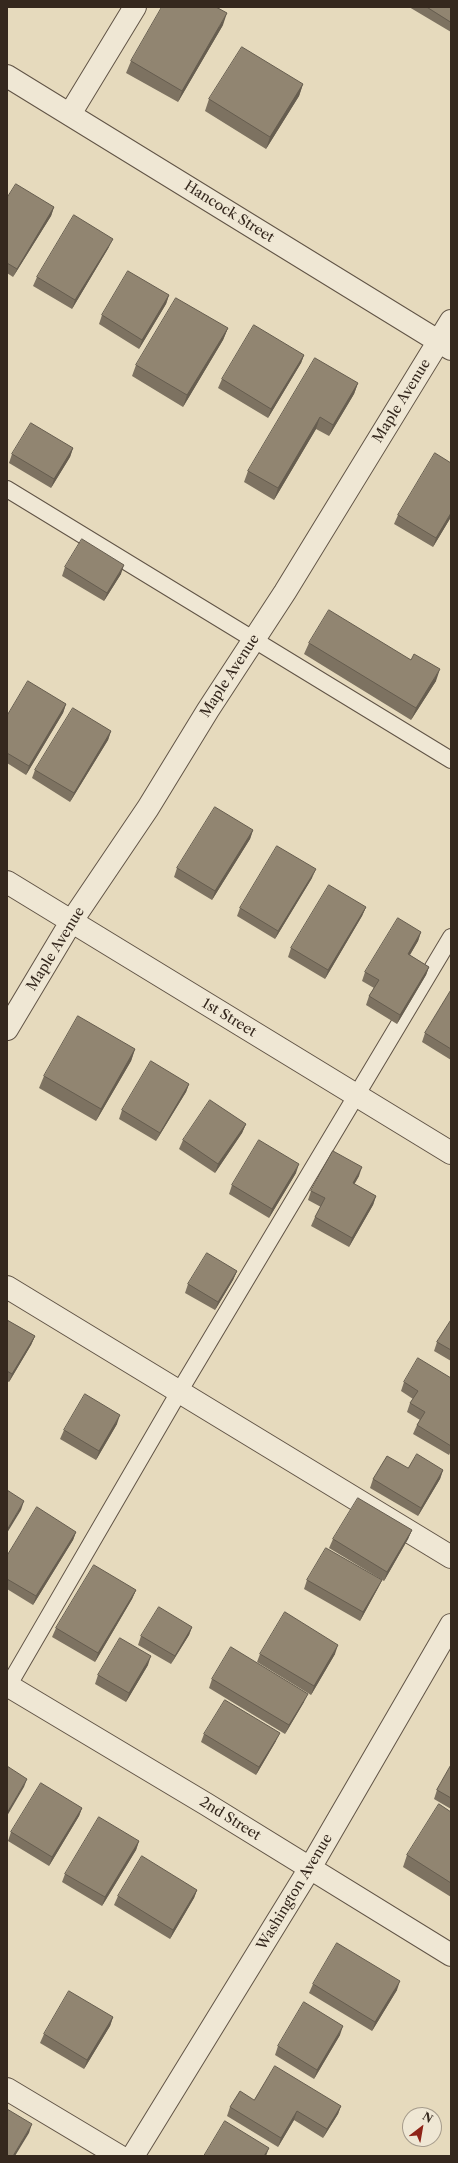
<!DOCTYPE html>
<style>
body{margin:0}
#map{position:relative;width:458px;height:2163px;overflow:hidden;background:#e6dabd;font-family:"Libre Caslon Text",serif}
canvas{display:block}
.frame{position:absolute;inset:0;border:8px solid #35281e;pointer-events:none}
.north{position:absolute;left:402px;top:2107px;width:40px;height:40px;box-sizing:border-box;background:#efe7d4;border:1px solid #a59b8b;border-radius:50%;rotate:31deg;font-size:11px;font-weight:700;line-height:16px;text-align:center;color:#35281e}
.north::after{content:'';display:block;margin:auto;width:14px;height:18px;background:#8f2418;clip-path:polygon(50% 0,100% 100%,50% 72%,0 100%)}
</style>
<div id="map">
<canvas width="458" height="2163"></canvas>
<div class="frame"></div>
<div class="north">N</div>
</div>
<script>
const c = document.querySelector('canvas').getContext('2d');
c.lineJoin = 'round';
function stroke(path, color, width, dash) {
  c.strokeStyle = color;
  c.lineWidth = width;
  c.lineCap = dash ? 'butt' : 'round';
  c.setLineDash(dash || []);
  c.stroke(path);
}
function paint(path, color) {
  c.fillStyle = color;
  c.fill(path, 'evenodd');
}
function write(font, color, halo, rows, align = 'center') {
  c.font = font + ' "Libre Caslon Text",serif';
  c.lineWidth = 3.5;
  c.setLineDash([]);
  c.textBaseline = 'middle';
  c.strokeStyle = halo;
  c.fillStyle = color;
  for (const [text, x, y, turn = 0] of rows) {
    c.save();
    c.translate(x, y);
    c.rotate((+turn || 0) * Math.PI / 180);
    c.textAlign = isNaN(turn) ? turn : align;
    if (halo) c.strokeText(text, 0, 0);
    c.fillText(text, 0, 0);
    c.restore();
  }
}
const service = new Path2D(`
 M7 489 451 760
 M7 1688 179 1392 451 937`);
const minor = new Path2D(`
 M7 76 451 349
 M7 882 451 1153
 M7 1029 71 922 148 808 208 710 285 592 451 321
 M7 1287 451 1557
 M7 1685 206 1804 451 1955
 M7 2089 119 2156
 M133 2156 310 1868 451 1625`);
const tertiary = new Path2D(`
 M70 114 135 7`);
stroke(service, '#615446', 18);
stroke(minor, '#615446', 24);
stroke(tertiary, '#615446', 24);
stroke(service, '#efe7d4', 16);
stroke(minor, '#efe7d4', 22);
stroke(tertiary, '#efe7d4', 22);
paint(new Path2D(`
 M409 7H451V32Z
 M223 25 178 102 126 73 131 61Z
 M303 84 299 96 266 149 205 111 209 99Z
 M7 198 54 207 51 216 13 277 7 273Z
 M109 247 72 309 33 286 37 277Z
 M169 295 166 304 139 349 99 324 102 315Z
 M228 328 223 340 183 407 132 376 136 365Z
 M304 355 301 363 268 418 218 388 222 379Z
 M358 383 354 394 329 436 316 429 274 500 244 482 248 471Z
 M73 448 70 457 51 488 9 463 12 454Z
 M451 463V517L433 547 394 524 398 515Z
 M65 567 121 574 104 601 62 576Z
 M309 643 436 681 411 720 304 654Z
 M66 704 63 713 26 775 7 763V716Z
 M111 731 108 740 70 802 32 778 35 770Z
 M253 830 250 839 212 900 174 877 177 868Z
 M312 878 275 939 237 916 240 908Z
 M366 907 362 916 325 979 288 957 291 948Z
 M421 932 418 941 410 955 429 967 426 975 397 1024 366 1005 369 996 374 988 362 981 365 972Z
 M451 990V1060L422 1042 425 1033Z
 M135 1049 131 1061 96 1121 39 1088 44 1076Z
 M189 1084 186 1092 156 1141 119 1119 122 1110Z
 M246 1124 242 1133 215 1173 179 1149 183 1140Z
 M296 1173 269 1218 229 1194 232 1185Z
 M359 1176 354 1184 376 1196 373 1205 349 1247 311 1226 315 1217 321 1207 308 1200 311 1191Z
 M237 1271 233 1280 215 1310 185 1293 188 1284Z
 M7 1320 35 1336 31 1345 9 1382 7 1381Z
 M451 1320V1361L434 1351 437 1342Z
 M451 1378V1451L449 1455 413 1434 417 1425 420 1420 407 1412 410 1403 413 1399 401 1391 404 1382Z
 M117 1424 96 1460 60 1439 64 1430Z
 M408 1468 443 1470 440 1479 418 1516 370 1488 373 1479Z
 M412 1530 408 1539 384 1581 329 1548 333 1539Z
 M76 1532 73 1540 33 1605 7 1589V1556Z
 M307 1580H382L378 1588 360 1621 304 1589Z
 M136 1590 132 1599 95 1662 52 1637 56 1628Z
 M192 1627 189 1635 171 1664 138 1645 141 1636Z
 M260 1654H335L311 1695 257 1662Z
 M148 1665 126 1702 95 1684 98 1675Z
 M212 1679 304 1702 285 1734 209 1688Z
 M204 1734 276 1741 256 1775 201 1742Z
 M451 1765V1809L434 1799 437 1790Z
 M82 1808 79 1816 49 1866 8 1841 11 1832Z
 M451 1812V1897L403 1867 407 1855Z
 M139 1841 136 1850 102 1906 62 1882 65 1874Z
 M197 1890 194 1898 170 1939 114 1905 118 1896Z
 M313 1984 397 1990 372 2031 309 1993Z
 M113 2017 110 2026 84 2069 40 2043 44 2034Z
 M340 2035 314 2079 275 2055 278 2046Z
 M254 2100 341 2106 338 2114 323 2138 294 2120 278 2147 227 2116 230 2107Z`), '#7d7261');
paint(new Path2D(`
 M227 13 223 25 178 102 182 91Z
 M303 84 299 96 266 149 270 137Z
 M54 207 51 216 13 277 17 269Z
 M113 239 109 247 72 309 75 300Z
 M169 295 166 304 139 349 142 340Z
 M228 328 223 340 183 407 187 395Z
 M304 355 301 363 268 418 271 409Z
 M358 383 354 394 329 436 333 425Z
 M320 417 316 429 274 500 278 488Z
 M73 448 70 457 51 488 54 479Z
 M451 513V517L433 547 436 538Z
 M124 565 121 574 104 601 107 593Z
 M440 669 436 681 411 720 416 708Z
 M66 704 63 713 26 775 29 766Z
 M111 731 108 740 70 802 74 793Z
 M253 830 250 839 212 900 215 891Z
 M316 869 312 878 275 939 278 931Z
 M366 907 362 916 325 979 328 970Z
 M421 932 418 941 405 963 408 954Z
 M429 967 426 975 397 1024 400 1015Z
 M135 1049 131 1061 96 1121 101 1109Z
 M189 1084 186 1092 156 1141 160 1133Z
 M246 1124 242 1133 215 1173 218 1164Z
 M299 1164 296 1173 269 1218 272 1209Z
 M362 1167 359 1176 350 1192 353 1183Z
 M376 1196 373 1205 349 1247 352 1238Z
 M237 1271 233 1280 215 1310 218 1302Z
 M35 1336 31 1345 9 1382 12 1374Z
 M120 1415 117 1424 96 1460 99 1451Z
 M443 1470 440 1479 418 1516 421 1508Z
 M24 1501 21 1510 7 1533V1530Z
 M412 1530 408 1539 384 1581 387 1572Z
 M76 1532 73 1540 33 1605 36 1596Z
 M382 1580 378 1588 360 1621 363 1612Z
 M136 1590 132 1599 95 1662 98 1653Z
 M192 1627 189 1635 171 1664 175 1656Z
 M338 1645 335 1654 311 1695 314 1686Z
 M151 1656 148 1665 126 1702 129 1693Z
 M308 1694 304 1702 285 1734 289 1725Z
 M280 1733 276 1741 256 1775 259 1767Z
 M27 1779 24 1787 7 1816V1813Z
 M82 1808 79 1816 49 1866 52 1857Z
 M139 1841 136 1850 102 1906 105 1897Z
 M197 1890 194 1898 170 1939 173 1930Z
 M400 1981 397 1990 372 2031 375 2022Z
 M113 2017 110 2026 84 2069 87 2060Z
 M343 2026 340 2035 314 2079 317 2070Z
 M341 2106 338 2114 323 2138 327 2129Z
 M297 2111 294 2120 278 2147 281 2138Z
 M32 2124 29 2133 15 2156H13Z
 M269 2148 266 2156H264Z`), '#665d4f');
const building = new Path2D(`
 M162 7H216L227 13 182 91 131 61Z
 M427 7H451V22Z
 M242 47 303 84 270 137 209 99Z
 M16 184 54 207 17 269 7 263V198Z
 M74 215 113 239 75 300 37 277Z
 M128 271 169 295 142 340 102 315Z
 M176 298 228 328 187 395 136 365Z
 M254 325 304 355 271 409 222 379Z
 M315 358 358 383 333 425 320 417 278 488 248 471Z
 M31 423 73 448 54 479 12 454Z
 M435 453 451 463V513L436 538 398 515Z
 M82 539 124 565 107 593 65 567Z
 M329 610 411 660 414 654 440 669 416 708 309 643Z
 M28 681 66 704 29 766 7 753V716Z
 M73 708 111 731 74 793 35 770Z
 M215 807 253 830 215 891 177 868Z
 M277 846 316 869 278 931 240 908Z
 M329 885 366 907 328 970 291 948Z
 M398 918 421 932 408 954 429 967 400 1015 369 996 379 980 365 972Z
 M451 990V1049L425 1033Z
 M78 1016 135 1049 101 1109 44 1076Z
 M151 1061 189 1084 160 1133 122 1110Z
 M210 1100 246 1124 218 1164 183 1140Z
 M259 1140 299 1164 272 1209 232 1185Z
 M333 1151 362 1167 353 1183 376 1196 352 1238 315 1217 325 1198 311 1191Z
 M207 1253 237 1271 218 1302 188 1284Z
 M7 1320 35 1336 12 1374 7 1371Z
 M451 1320V1350L437 1342Z
 M418 1358 451 1378V1446L417 1425 425 1412 410 1403 418 1391 404 1382Z
 M85 1394 120 1415 99 1451 64 1430Z
 M417 1454 443 1470 421 1508 373 1479 387 1456 408 1468Z
 M7 1490 24 1501 7 1530Z
 M358 1498 412 1530 387 1572 333 1539Z
 M37 1507 76 1532 36 1596 7 1579V1556Z
 M326 1548 382 1580 363 1612 307 1580Z
 M94 1565 136 1590 98 1653 56 1628Z
 M159 1607 192 1627 175 1656 141 1636Z
 M285 1612 338 1645 314 1686 260 1654Z
 M120 1638 151 1656 129 1693 98 1675Z
 M231 1647 308 1694 289 1725 212 1679Z
 M225 1700 280 1733 259 1767 204 1734Z
 M451 1765V1798L437 1790Z
 M7 1766 27 1779 7 1813Z
 M41 1783 82 1808 52 1857 11 1832Z
 M439 1804 451 1812V1883L407 1855Z
 M99 1817 139 1841 105 1897 65 1874Z
 M142 1856 197 1890 173 1930 118 1896Z
 M337 1943 400 1981 375 2022 313 1984Z
 M69 1991 113 2017 87 2060 44 2034Z
 M304 2002 343 2026 317 2070 278 2046Z
 M275 2066 341 2106 327 2129 297 2111 281 2138 230 2107 240 2091 254 2100Z
 M7 2109 32 2124 13 2156H7Z
 M225 2121 269 2148 264 2156H204Z`);
paint(building, '#918571');
stroke(building, '#665d4f', 1);
write('14px', '#35281e', '#efe7d4', [
 ["Hancock Street",229,212,32],
 ["Maple Avenue",402,401,-58],
 ["Maple Avenue",230,676,-57],
 ["Maple Avenue",56,949,-58],
 ["1st Street",229,1018,31],
 ["2nd Street",230,1819,32],
 ["Washington Avenue",295,1892,-59]
]);
</script>
